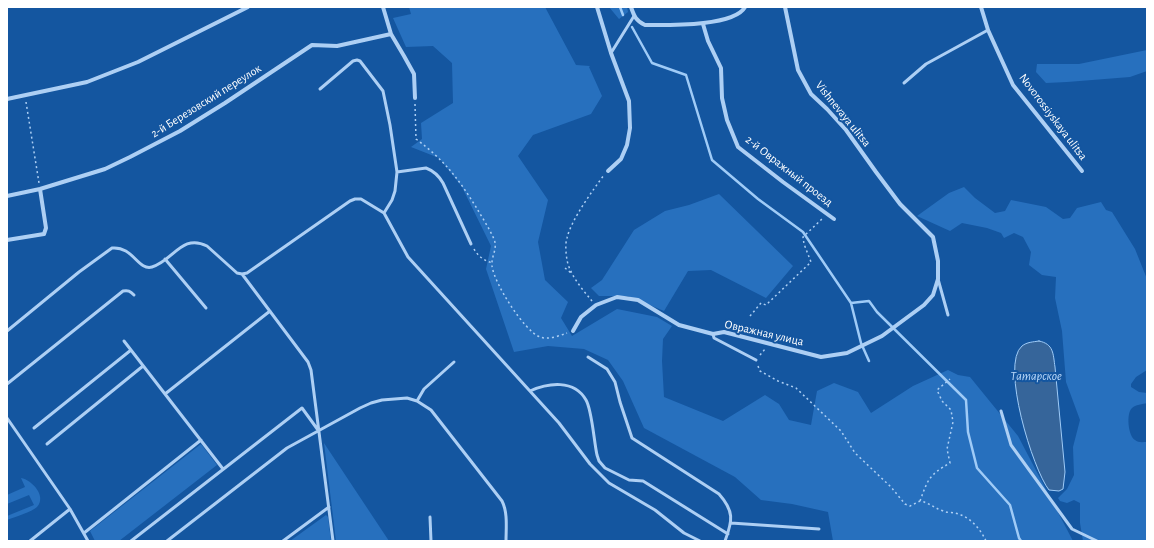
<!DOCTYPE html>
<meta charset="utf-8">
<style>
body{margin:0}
#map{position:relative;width:1154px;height:548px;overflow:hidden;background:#1456a0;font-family:"Alegreya Sans",sans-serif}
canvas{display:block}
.frame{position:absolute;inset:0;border:8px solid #fff;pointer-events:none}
</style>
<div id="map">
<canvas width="1154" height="548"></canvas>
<div class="frame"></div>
</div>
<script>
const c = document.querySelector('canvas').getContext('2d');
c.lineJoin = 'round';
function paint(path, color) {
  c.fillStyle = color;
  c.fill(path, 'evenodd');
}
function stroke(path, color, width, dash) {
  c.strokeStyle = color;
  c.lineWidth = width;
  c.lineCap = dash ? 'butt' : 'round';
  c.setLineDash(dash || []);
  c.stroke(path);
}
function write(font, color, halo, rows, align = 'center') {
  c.font = font + ' "Alegreya Sans",sans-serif';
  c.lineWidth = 4;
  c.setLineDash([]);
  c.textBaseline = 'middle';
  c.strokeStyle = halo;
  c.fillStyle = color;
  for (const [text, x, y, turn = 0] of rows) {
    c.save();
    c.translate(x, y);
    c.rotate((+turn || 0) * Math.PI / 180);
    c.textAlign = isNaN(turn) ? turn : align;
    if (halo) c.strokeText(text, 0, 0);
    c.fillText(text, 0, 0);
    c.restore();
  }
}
paint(new Path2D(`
 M409 7H545L576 65 590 66 589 67 602 96 591 114 533 135 518 156 548 200 538 242 545 280 568 302 561 318 572 336 617 309 657 317 672 326 663 339 662 361 664 397 723 421 765 395 779 404 789 420 811 425 817 391 834 383 858 392 871 413 913 386 948 370 958 375 970 377 1018 436 1073 541H833L828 512 792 504 761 500 735 477 644 428 623 381 608 360 584 349 548 346 514 352 486 269 491 246 462 187 439 158 411 147 422 139 421 123 453 103 452 63 433 46 406 47 393 18 411 14Z
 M609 7H627L628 12 619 19Z
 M1147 50V71L1130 77 1067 82 1046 83 1036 72 1037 64H1079Z
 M964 187 975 198 995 213 1005 211 1011 200 1046 207 1063 219 1070 218 1077 208 1101 202 1106 210 1112 212 1135 249 1147 279V370L1136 377 1131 384V387L1139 392 1147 393V403C1143 404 1135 405 1132 408 1126 413 1128 436 1135 440 1138 443 1143 442 1147 442V541H1083L1080 523V503L1074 500 1067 503 1060 501 1058 498 1067 489 1074 475 1073 447 1080 420 1066 382 1062 331 1055 298 1056 277 1042 275 1029 265 1031 252 1023 237 1014 233 1004 238 1001 233 987 228 962 223 950 231 917 216 949 193Z
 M719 194 793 266 766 298 711 270 688 271 664 311 628 296H599L591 288 602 280 634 230 665 211 689 205Z
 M324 443 389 541H336Z
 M201 444 217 465 119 541H95L90 531Z
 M21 478C32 480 47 496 37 507 32 512 14 517 7 520V516L34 505 29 495 7 504V495L25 487Z
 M326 515 328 517 331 541H290Z`), '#2770be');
const water = new Path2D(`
 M1039 341C1054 344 1053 354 1055 367L1065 472 1063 489 1059 491 1049 490C1033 470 1000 364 1022 346 1027 342 1033 342 1039 341Z`);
paint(water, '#36659a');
stroke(water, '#9fcbf7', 1);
stroke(new Path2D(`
 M620 7 623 15
 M632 27 652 63 686 75 712 160 758 199 803 232 851 303 869 301 877 312 966 400 968 432 977 468 1010 505 1019 538 1021 541
 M851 303 861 343 869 361`), '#9fcbf7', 2.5);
stroke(new Path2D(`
 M26 102 39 183
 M415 104 416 139C444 160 458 178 476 207 482 217 489 228 494 239 498 249 491 256 492 266 494 283 524 331 540 337 548 340 559 336 567 333
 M474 249C478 256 484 261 493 263
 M565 268 571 273
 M592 301C582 289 570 275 567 260 566 254 565 244 567 238 571 220 593 190 604 175
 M750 316 761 303 766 305 811 262 804 244 803 237 823 218
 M760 355 765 349
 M758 366 760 371 778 381 796 388 841 431 855 453 891 487 905 504 910 506 920 501C930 503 934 508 943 511 946 513 951 512 955 513 969 516 980 528 986 541
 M920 501C928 479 929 475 950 463L947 449 953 422 951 410 942 401 937 390 950 379`), '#adcff4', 1.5, [2, 3]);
stroke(new Path2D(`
 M611 53 634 16
 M904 83 926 64 988 30
 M320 89 353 61 357 60 360 61 383 91 390 125 397 172 395 191 392 200 384 213
 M397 172 426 168C434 171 439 176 443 183L471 244
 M165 259 206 308
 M242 274 308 362 311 370 333 541
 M938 279 948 315
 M7 331 79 272 112 248C133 246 138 271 152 267 173 261 182 233 207 246L237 273 242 274 247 273 350 201 355 199H361L384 213 408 257 559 423 590 464 609 483 655 510 684 533 700 541
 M713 334 714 338 756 360
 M124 341 223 469
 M588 357 607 369 615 382 620 402 632 438 719 494C734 511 733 520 725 541
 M7 384 123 291C128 290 130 291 134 295
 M530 391C548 383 574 379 586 400 592 410 594 442 597 455L599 461 605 468 629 480 643 481 728 534
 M165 394 270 311
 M417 401 424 389 454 362
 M1001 411 1011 445 1072 529 1097 541
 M7 418 70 509 88 541
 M34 428 131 350
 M47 444 143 366
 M430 517 431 541
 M731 523 819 529
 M84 533 201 440
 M30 541 70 509
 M131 541 302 408 318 430
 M167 541 287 448 360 408 371 403 382 400 407 398 417 401 431 410 502 501C508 513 506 528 506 541
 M283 541 329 507`), '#adcff4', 3);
stroke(new Path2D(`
 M383 7 391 34 404 56 414 74 415 98
 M597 7 611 53 629 101 630 128 627 145 621 159 608 171
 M631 7C634 16 636 21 645 25 666 25 734 27 745 7
 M981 7 988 30 1013 85 1082 171
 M703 24 708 41 721 68 722 98 727 120 738 147 783 182 834 219
 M7 99 87 82 138 62 248 7
 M7 196 40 189 105 169 130 157 180 131 225 103 312 45 337 46 391 34
 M7 240 44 234 46 228 40 189
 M573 331 581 317 596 305 617 297 638 300 679 325 713 334 724 332 821 357 847 353 882 336 924 305 933 295 938 279V261L933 237 900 204 876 172 846 130 827 109 811 94 798 70 785 7`), '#adcff4', 4);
write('12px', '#fff', '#1456a0', [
 ["2-й Березовский переулок",206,101,-32],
 ["Vishnevaya ulitsa",843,114,51],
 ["Novorossiyskaya ulitsa",1053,117,53],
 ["2-й Овражный проезд",789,171,38],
 ["Овражная улица",764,333,13]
]);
write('italic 13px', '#bad9fa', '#1456a0', [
 ["Татарское",1036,376]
]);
</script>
